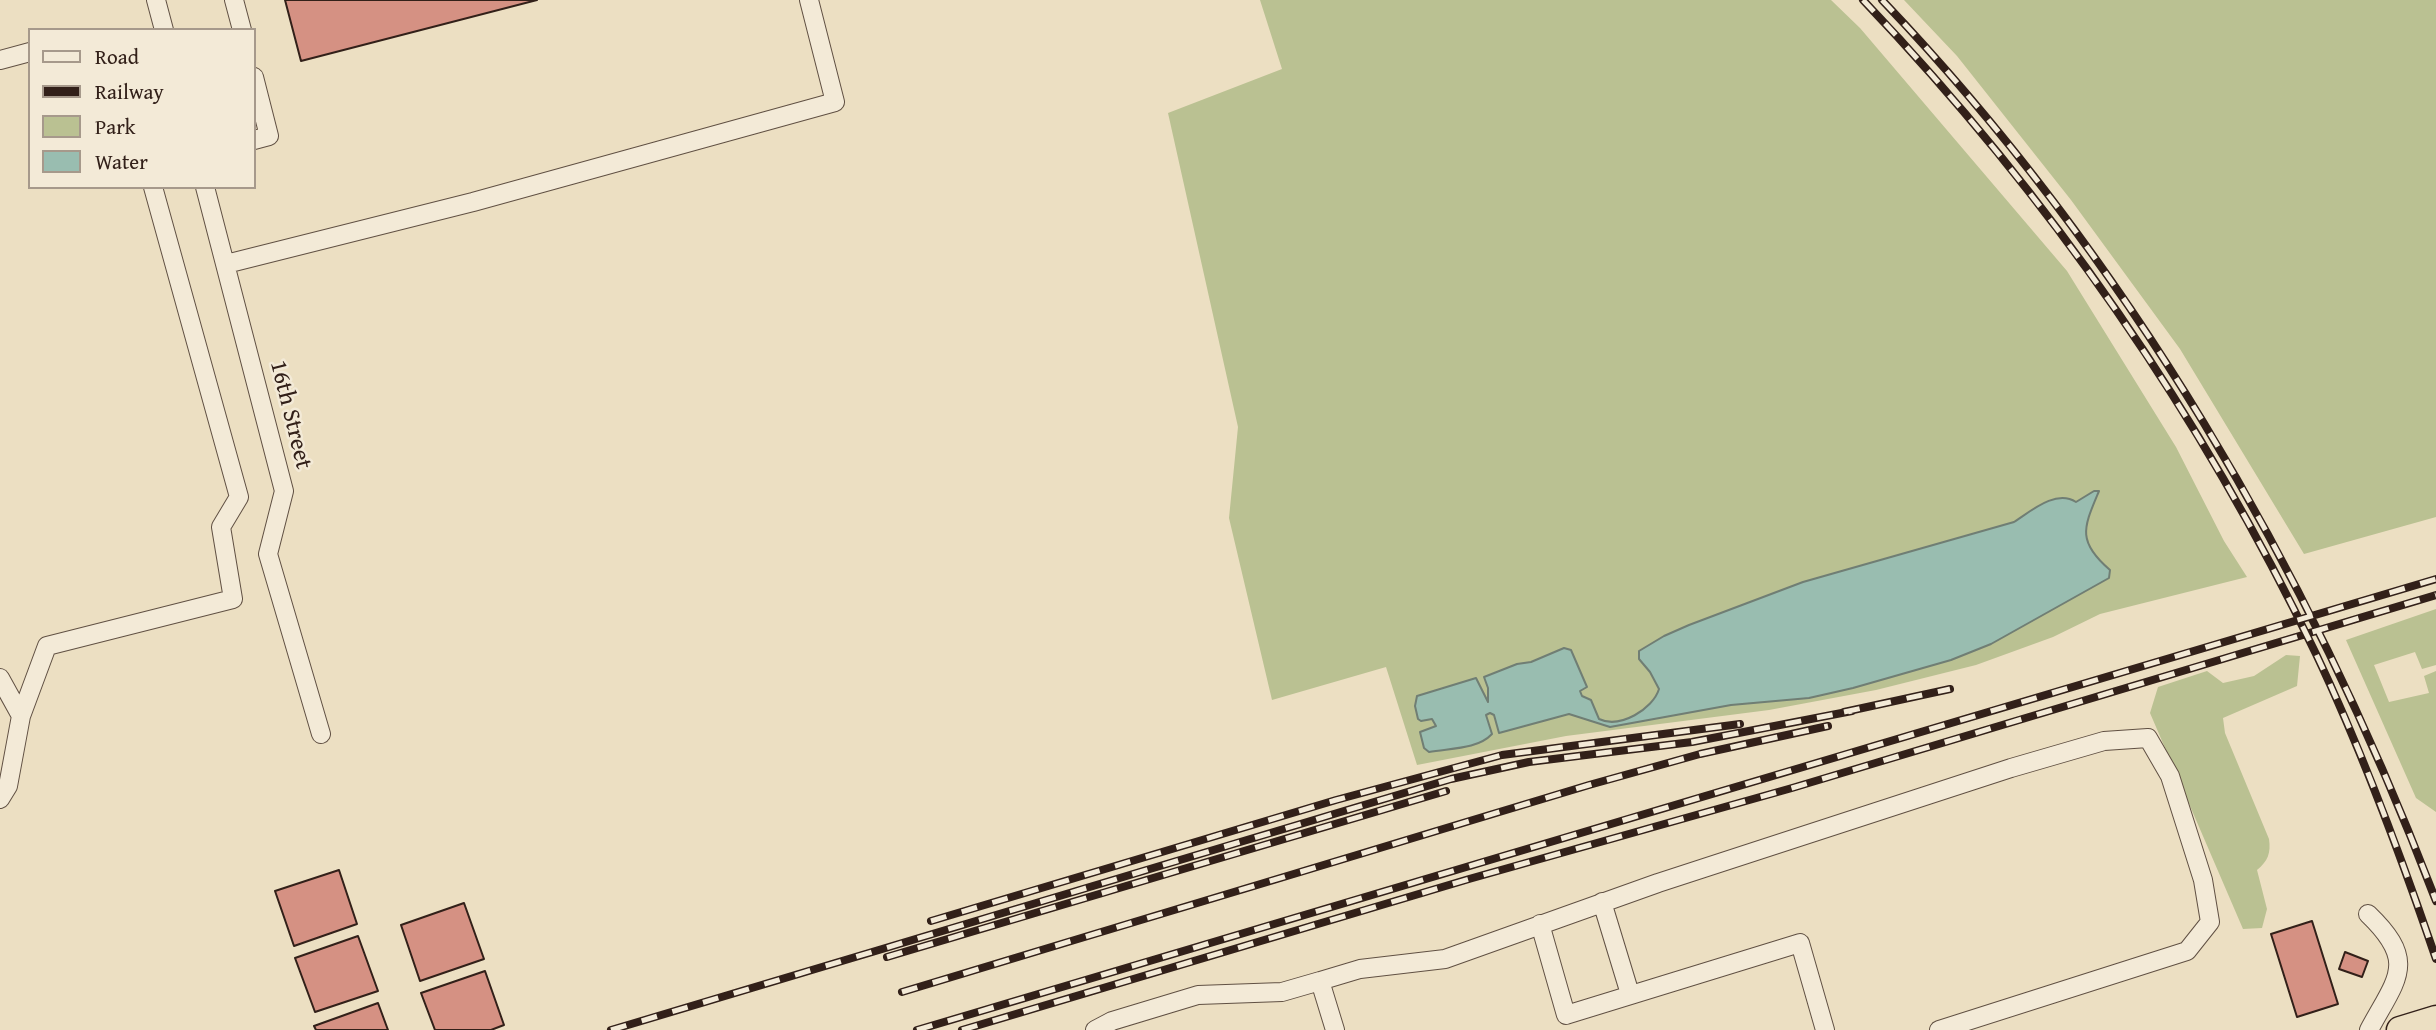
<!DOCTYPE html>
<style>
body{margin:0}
#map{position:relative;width:2436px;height:1030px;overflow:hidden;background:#ecdfc2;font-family:"Gentium Book Plus",serif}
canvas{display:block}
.legend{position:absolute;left:28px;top:28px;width:228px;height:161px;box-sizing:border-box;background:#f3ead7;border:2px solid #a6998b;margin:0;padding:9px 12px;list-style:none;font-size:21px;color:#322019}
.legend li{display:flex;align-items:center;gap:14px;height:35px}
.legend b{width:35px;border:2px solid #a6998b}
</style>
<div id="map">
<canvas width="2436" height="1030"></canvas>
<ul class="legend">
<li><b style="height:9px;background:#f3ead7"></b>Road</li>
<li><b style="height:9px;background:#322019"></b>Railway</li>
<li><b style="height:19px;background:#bac192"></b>Park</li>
<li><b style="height:19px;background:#99bdb0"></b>Water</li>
</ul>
</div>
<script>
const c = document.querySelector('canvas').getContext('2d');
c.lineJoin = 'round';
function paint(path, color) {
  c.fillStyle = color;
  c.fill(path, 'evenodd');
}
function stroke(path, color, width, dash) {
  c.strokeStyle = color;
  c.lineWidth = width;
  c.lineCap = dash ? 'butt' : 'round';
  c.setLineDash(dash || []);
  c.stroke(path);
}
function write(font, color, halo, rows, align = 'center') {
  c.font = font + ' "Gentium Book Plus",serif';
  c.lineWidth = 5;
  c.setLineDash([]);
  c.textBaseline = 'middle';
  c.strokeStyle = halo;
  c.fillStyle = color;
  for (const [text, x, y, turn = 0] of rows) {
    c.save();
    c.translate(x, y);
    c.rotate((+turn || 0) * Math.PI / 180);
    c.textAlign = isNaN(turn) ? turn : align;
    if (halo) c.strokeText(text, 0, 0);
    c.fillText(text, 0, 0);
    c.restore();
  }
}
paint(new Path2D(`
 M1260 0H1831L1860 28 2067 271 2176 447 2224 541 2247 577 2100 614 2053 637 1976 665 1876 690 1769 710 1566 736 1417 765 1386 667 1272 700 1229 518 1238 427 1168 113 1282 69Z
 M1904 0H2436V517L2304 554 2180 349 2071 200 1957 56Z
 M2436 609V665L2422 669 2415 652 2374 665 2389 702 2429 693 2424 676 2436 671V812L2416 798 2346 640Z
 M2286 655 2300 656 2297 686 2223 718 2225 733 2269 839C2271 853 2268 861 2257 870L2267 909 2262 928 2243 929 2150 713 2158 687 2207 671 2223 683 2254 676Z`), '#bac192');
const water = new Path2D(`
 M2094 491H2099C2084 527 2076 541 2110 570L2109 578 1991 644 1951 660 1853 688 1809 698 1731 705 1610 727 1569 714 1499 733 1494 715 1490 713 1486 715 1492 734C1477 750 1449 748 1429 752L1424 748 1420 732 1436 726 1432 719 1421 721 1418 719 1415 706 1417 696 1476 678 1488 702V688L1484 677 1517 664 1531 662 1564 648 1571 650 1587 687 1580 691 1582 696 1591 700 1599 719C1620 729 1653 709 1659 689L1650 672 1639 659V651L1664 636 1689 625 1803 582 2014 522C2031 511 2056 489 2076 502Z`);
paint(water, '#99bdb0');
stroke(water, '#707e74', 2);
const building = new Path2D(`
 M285 0H537L301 61Z
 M339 870 357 924 294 946 275 891Z
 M464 903 484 959 420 981 401 925Z
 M2312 921 2338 1004 2297 1017 2271 934Z
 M358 936 378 991 315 1012 295 958Z
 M2345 952 2368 961 2362 977 2339 969Z
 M485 971 504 1025 491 1030H435L421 993Z
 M378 1003 388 1030H316L314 1026Z`);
paint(building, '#d59183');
stroke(building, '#322019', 2);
const minor = new Path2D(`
 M156 0 164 30
 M234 0 242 30
 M0 60 30 52
 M254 77 269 136 254 140
 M205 187 284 491 268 554 321 734
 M226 264 473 202 835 102 809 0
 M0 678 21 716
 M0 799 8 786 21 716 47 646 233 599 221 527 239 497 153 187
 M1602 902 1630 994
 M2368 914C2418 962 2397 978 2369 1030
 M1540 924 1566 1015 1800 943 1825 1030
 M1320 981 1360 969 1445 959 1658 883 2011 768 2104 741 2148 738 2170 776 2203 880 2210 922 2187 951 1939 1030
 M1095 1030 1112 1021 1198 995 1282 992 1320 981 1335 1030`);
const highway = new Path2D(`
 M2400 1030 2436 1019`);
stroke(minor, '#605043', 20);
stroke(highway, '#322019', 29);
stroke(minor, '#f3ead7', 18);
stroke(highway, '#ecdfc2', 26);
const rail = new Path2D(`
 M1863 0C2047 193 2201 414 2316 654 2363 753 2401 856 2436 959
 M1882 0C2127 257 2310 570 2436 901
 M1844 712 1950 689
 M931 921 1336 800 1502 755 1740 724
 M887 957 1446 791
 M902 992 1589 785 1700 754 1828 726
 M611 1030 1451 779 1529 762 1692 742 1852 711
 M917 1030 2436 579
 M962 1030 1469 879 1792 788 2436 595`);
stroke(rail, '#322019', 8);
stroke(rail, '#f3ead7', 5, [16]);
write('24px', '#322019', '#f3ead7', [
 ["16th Street",290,415,76]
]);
</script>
